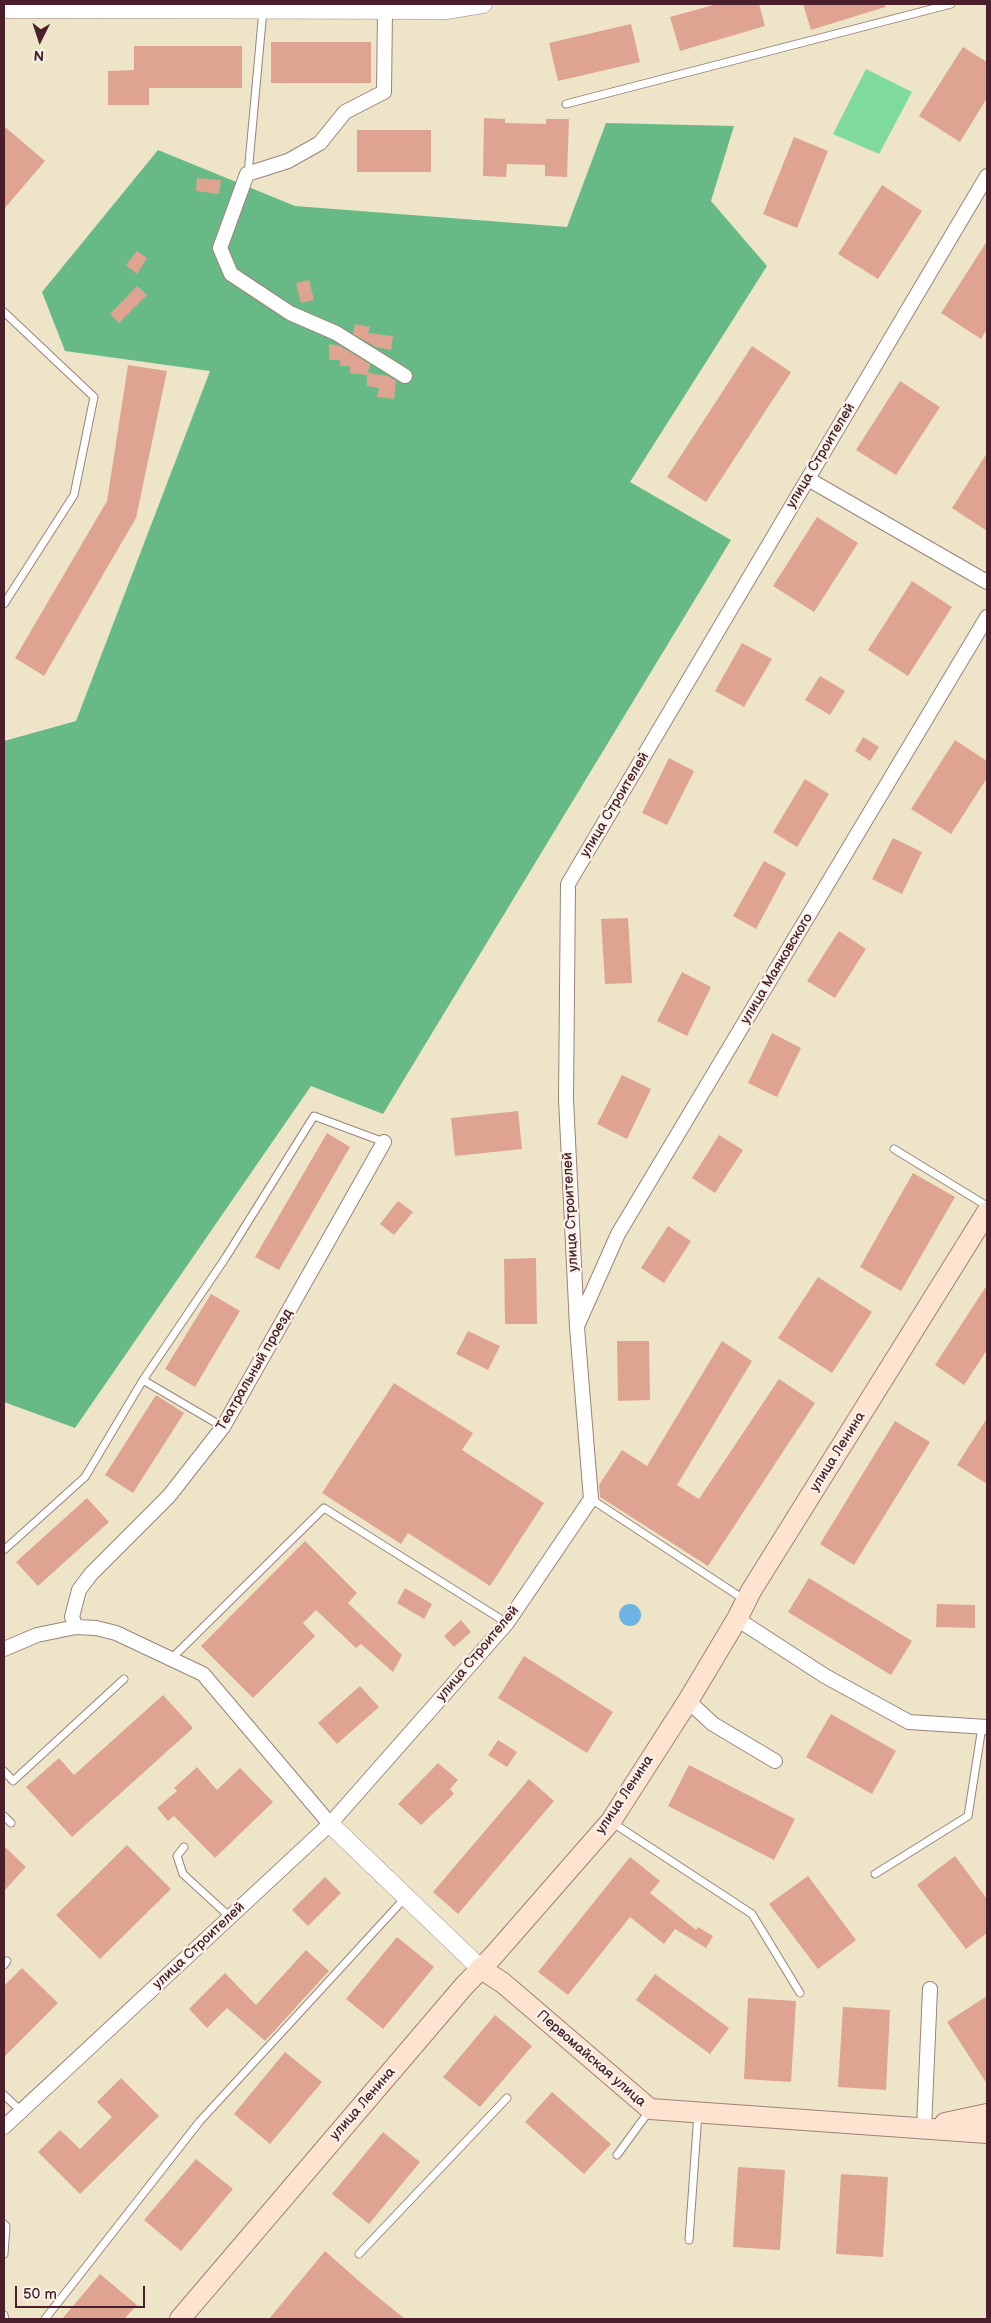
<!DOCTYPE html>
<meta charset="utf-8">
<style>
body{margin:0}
#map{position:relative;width:991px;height:2323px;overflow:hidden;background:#eee5c8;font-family:"Balsamiq Sans",sans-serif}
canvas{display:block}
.frame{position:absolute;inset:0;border:5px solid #4a1f2b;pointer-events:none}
.north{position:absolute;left:15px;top:15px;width:50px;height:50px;-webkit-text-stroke:4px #f7f3e8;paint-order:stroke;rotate:184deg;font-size:14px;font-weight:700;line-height:20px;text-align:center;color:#4a1f2b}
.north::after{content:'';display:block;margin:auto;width:18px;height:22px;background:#4a1f2b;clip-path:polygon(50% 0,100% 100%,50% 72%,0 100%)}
.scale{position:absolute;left:15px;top:2286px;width:130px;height:22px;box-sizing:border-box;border:2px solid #4a1f2b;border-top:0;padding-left:6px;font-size:15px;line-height:18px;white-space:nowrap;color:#4a1f2b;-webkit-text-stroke:4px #f7f3e8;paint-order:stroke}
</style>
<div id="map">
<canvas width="991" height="2323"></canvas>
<div class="frame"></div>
<div class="north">N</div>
<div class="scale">50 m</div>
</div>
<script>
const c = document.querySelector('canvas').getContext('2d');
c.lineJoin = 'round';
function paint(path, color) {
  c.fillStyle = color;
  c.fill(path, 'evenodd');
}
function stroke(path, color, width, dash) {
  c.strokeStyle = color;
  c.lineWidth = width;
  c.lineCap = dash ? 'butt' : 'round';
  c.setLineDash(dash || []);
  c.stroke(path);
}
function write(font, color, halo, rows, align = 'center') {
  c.font = font + ' "Balsamiq Sans",sans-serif';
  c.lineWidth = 4.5;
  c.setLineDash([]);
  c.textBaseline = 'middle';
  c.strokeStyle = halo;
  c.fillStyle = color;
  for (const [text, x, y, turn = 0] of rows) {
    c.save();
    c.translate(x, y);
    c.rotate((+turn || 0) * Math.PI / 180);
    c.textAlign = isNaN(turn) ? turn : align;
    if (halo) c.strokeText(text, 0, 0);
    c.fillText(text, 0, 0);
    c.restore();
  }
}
paint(new Path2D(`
 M866 69 912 92 879 154 833 134Z`), '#7fdaa0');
paint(new Path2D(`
 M606 123 734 126 711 201 767 266 630 482 731 540 383 1114 311 1086 75 1428 4 1402V741L76 721 210 371 65 351 42 292 158 150 295 206 567 227Z`), '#67ba86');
paint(new Path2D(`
 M619 1615a11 11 0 1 1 22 0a11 11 0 1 1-22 0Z`), '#6ab3e2');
paint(new Path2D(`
 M717 4H759L765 26 680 51 670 17Z
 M803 4H885V7L811 30Z
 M631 24 640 62 558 81 549 43Z
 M271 42H371V83H271Z
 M134 46H242V88H149V105H108V71L134 70Z
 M963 47 987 62V98L960 142 919 116Z
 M484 118 505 119V123L546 124V119H569L567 177 545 176V165L507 164 506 177 483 176Z
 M4 126 45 161 4 209Z
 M357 130H431V172H357Z
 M794 137 828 151 797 228 763 214Z
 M197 178 221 180 219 194 196 191Z
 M882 185 922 211 878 279 838 254Z
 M987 241V329L981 339 941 313Z
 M137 251 147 258 137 274 126 265Z
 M309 280 314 300 301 303 296 283Z
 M137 286 147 295 119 323 110 314Z
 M355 324 370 327 368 333 393 336 391 350 376 347 353 334Z
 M329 344 340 346 370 364 368 373 388 376 396 381 394 399 377 397 379 388 367 386V375L350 373V366H340V360H329Z
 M752 346 791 372 706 502 667 477Z
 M128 365 167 371 136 518 44 676 15 658 107 501Z
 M900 381 940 407 896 475 856 450Z
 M987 453V531L952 508Z
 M817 517 858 543 814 612 773 586Z
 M912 581 952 607 908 676 868 650Z
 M742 643 772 659 744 707 715 691Z
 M820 676 845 691 830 715 805 700Z
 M863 737 879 747 870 761 855 751Z
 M955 740 987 761V778L951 834 911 809Z
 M669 758 694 771 667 825 642 813Z
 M805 779 829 794 797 847 773 832Z
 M893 838 922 852 902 894 872 879Z
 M764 861 786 873 756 929 733 916Z
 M628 918 632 983 605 984 601 919Z
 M839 931 866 949 835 998 807 981Z
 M682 972 711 987 687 1036 657 1021Z
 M772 1033 801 1048 777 1097 748 1083Z
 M622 1075 651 1089 627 1139 597 1124Z
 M518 1111 522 1149 455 1156 451 1118Z
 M327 1133 350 1147 279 1270 255 1257Z
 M719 1135 743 1150 715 1193 692 1178Z
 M913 1173 955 1197 901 1291 860 1267Z
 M398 1201 413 1212 394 1235 380 1224Z
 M668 1226 691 1241 664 1283 641 1268Z
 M536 1258 537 1324H505L504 1259Z
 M818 1277 872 1312 832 1373 778 1338Z
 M987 1285V1350L964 1385 935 1365Z
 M211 1294 240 1311 195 1387 165 1369Z
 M468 1331 500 1346 488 1370 456 1354Z
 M617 1341H649L650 1400 618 1401Z
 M722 1341 752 1361 677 1485 699 1499 779 1379 815 1403 708 1566 600 1497 599 1485 622 1450 647 1466Z
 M394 1383 473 1433 462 1450 544 1503 490 1586 408 1533 401 1544 322 1493Z
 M156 1395 184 1413 133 1493 105 1475Z
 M987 1418V1484L957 1465Z
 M895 1421 930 1442 854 1565 820 1544Z
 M87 1498 109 1522 38 1586 16 1562Z
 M305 1541 357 1593 348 1603 402 1655 393 1672 361 1644 356 1648 316 1610 303 1623 315 1636 253 1698 201 1646Z
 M809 1578 912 1641 891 1675 788 1612Z
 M405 1588 432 1604 424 1619 397 1603Z
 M937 1604 975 1605V1628L936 1627Z
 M461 1620 471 1632 454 1647 444 1636Z
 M524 1656 613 1712 587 1753 498 1698Z
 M360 1686 379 1707 337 1744 318 1723Z
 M163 1695 193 1728 72 1837 26 1787 59 1758 74 1775Z
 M831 1714 896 1751 872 1794 806 1757Z
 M498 1740 517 1752 507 1767 488 1755Z
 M438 1763 458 1780 450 1789 454 1794 421 1825 398 1804Z
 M689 1765 795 1819 774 1860 668 1806Z
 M197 1767 217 1790 240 1768 273 1802 215 1858 174 1816 168 1821 157 1808 177 1791 174 1788Z
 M529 1779 554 1801 458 1914 433 1892Z
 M127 1845 171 1889 100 1959 56 1915Z
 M4 1846 26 1867 4 1891Z
 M955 1856 987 1899V1933L966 1949 917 1885Z
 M630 1857 660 1881 650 1893 696 1930 698 1927 713 1936 706 1948 675 1929 664 1944 630 1917 568 1995 538 1972Z
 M808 1876 856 1940 818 1969 769 1904Z
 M325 1877 341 1893 308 1926 292 1910Z
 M397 1937 434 1967 383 2029 346 1999Z
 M306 1950 329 1971 265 2041 227 2008 207 2028 189 2009 225 1973 256 2005Z
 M22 1968 58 2003 4 2057V1986Z
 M655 1974 729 2028 710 2054 636 2000Z
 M987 1996V2084L947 2022Z
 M748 1998 796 2001 791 2082 744 2079Z
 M843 2007 890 2010 886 2090 838 2087Z
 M495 2015 532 2046 480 2107 443 2077Z
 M285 2052 322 2082 270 2144 234 2114Z
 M121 2078 159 2116 80 2194 38 2152 60 2130 80 2149 112 2117 97 2102Z
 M552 2092 611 2144 584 2174 525 2122Z
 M383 2132 420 2162 369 2224 332 2194Z
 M196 2159 233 2189 181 2251 144 2220Z
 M738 2167 785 2170 780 2250 733 2247Z
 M841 2174 888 2177 883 2257 836 2254Z
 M325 2251 368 2289 405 2319H269Z
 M100 2274 137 2305 124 2319H62Z`), '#dfa491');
const service = new Path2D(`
 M566 104 951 4
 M248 174 263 10
 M4 312 94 397 74 495 4 604
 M894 1149 987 1206
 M143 1380 223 1427
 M591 1499 745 1600
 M4 1550 85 1477 143 1380 226 1257 314 1116 384 1142
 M171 1659 324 1508 507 1623
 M4 1771 13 1781 124 1679
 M4 1816 11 1823
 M613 1823 752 1914 800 1993
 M184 1847 177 1856 183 1874 230 1917
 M875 1874 968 1816 982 1727
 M4 1965 7 1961
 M4 2095 21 2111
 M617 2155 650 2110
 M4 2224 6 2226 4 2254
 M689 2240 698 2113
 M359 2254 507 2098
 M4 2315 5 2319
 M45 2319 200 2121 405 1898`);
const minor = new Path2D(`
 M385 10 384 92 345 112 320 143 288 161 247 174 220 248 231 274 290 313 336 333 405 376
 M808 479 987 582
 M578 1324 618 1234 987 617
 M737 1619 825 1676 909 1722 987 1727
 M76 1627 72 1617 79 1590 91 1574 169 1496 223 1427 384 1142
 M4 1649 37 1635 76 1627 96 1628 116 1633 203 1674 330 1824
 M688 1701 713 1724 775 1761
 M4 2127 330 1824 507 1623 591 1499 577 1327 566 1099 568 884 987 176
 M924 2128 930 1989`);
const tertiary = new Path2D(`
 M4 9 446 10 483 4
 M330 1824 480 1968`);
const secondary = new Path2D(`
 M480 1968 503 1983 650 2109 987 2133
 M945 2123 987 2114
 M180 2319 464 1986 494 1955 611 1821 688 1701 737 1619 751 1591 987 1212`);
stroke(service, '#9c827a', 9);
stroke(minor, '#9c827a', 16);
stroke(tertiary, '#9c827a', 19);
stroke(secondary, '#9c827a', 22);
stroke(service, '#fff', 7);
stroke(minor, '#fff', 14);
stroke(tertiary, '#fff', 18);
stroke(secondary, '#fee3d1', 20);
write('14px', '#4a1f2b', '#f7f3e8', [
 ["улица Строителей",821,456,-59],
 ["улица Строителей",615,805,-59],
 ["улица Маяковского",777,969,-59],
 ["улица Строителей",571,1212,-93],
 ["Театральный проезд",255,1370,-60],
 ["улица Ленина",838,1452,-58],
 ["улица Строителей",478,1654,-50],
 ["улица Ленина",625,1795,-56],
 ["улица Строителей",199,1946,-43],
 ["Первомайская улица",591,2059,41],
 ["улица Ленина",363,2104,-49]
]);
</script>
